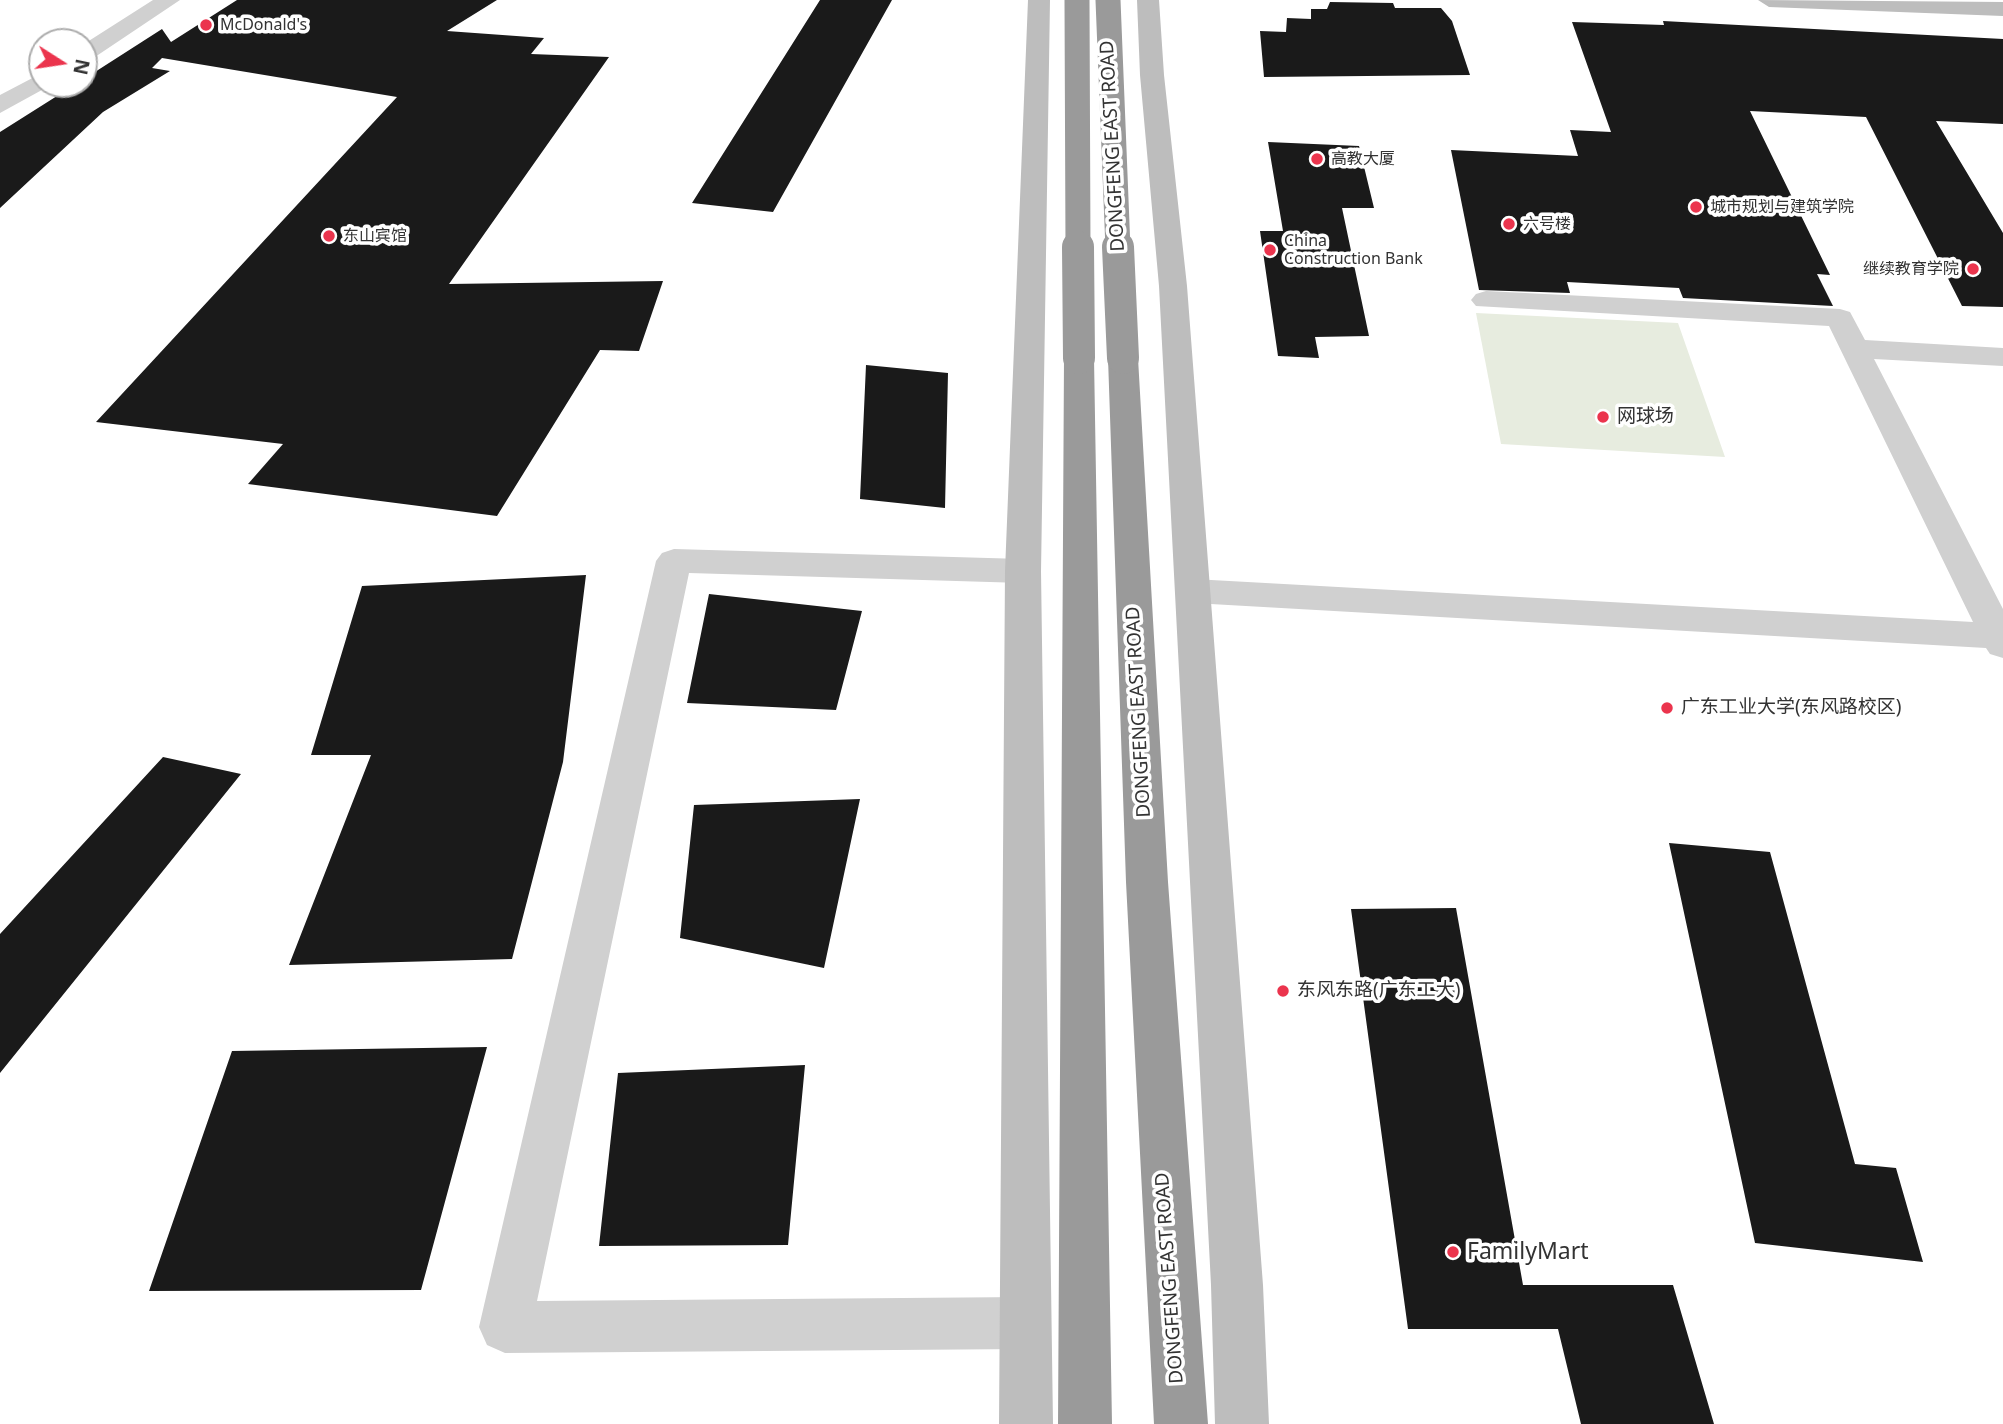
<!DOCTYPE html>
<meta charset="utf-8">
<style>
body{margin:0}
#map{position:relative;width:2003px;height:1424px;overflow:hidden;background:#fff;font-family:"Noto Sans",sans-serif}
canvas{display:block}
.north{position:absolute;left:28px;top:28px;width:70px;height:70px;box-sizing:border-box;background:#fff;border:2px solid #adadad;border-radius:50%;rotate:102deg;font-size:19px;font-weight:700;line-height:28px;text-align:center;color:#333}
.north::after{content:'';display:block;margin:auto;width:24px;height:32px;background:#eb344d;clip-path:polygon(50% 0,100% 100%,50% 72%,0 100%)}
</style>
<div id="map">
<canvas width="2003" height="1424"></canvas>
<div class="north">N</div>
</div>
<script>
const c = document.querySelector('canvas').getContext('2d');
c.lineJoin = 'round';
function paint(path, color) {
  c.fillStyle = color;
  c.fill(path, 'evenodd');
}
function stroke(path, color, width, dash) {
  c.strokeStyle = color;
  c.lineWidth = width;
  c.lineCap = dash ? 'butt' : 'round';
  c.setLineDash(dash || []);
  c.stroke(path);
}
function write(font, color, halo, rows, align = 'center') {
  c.font = font + ' "Noto Sans","Noto Sans SC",sans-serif';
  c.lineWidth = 7;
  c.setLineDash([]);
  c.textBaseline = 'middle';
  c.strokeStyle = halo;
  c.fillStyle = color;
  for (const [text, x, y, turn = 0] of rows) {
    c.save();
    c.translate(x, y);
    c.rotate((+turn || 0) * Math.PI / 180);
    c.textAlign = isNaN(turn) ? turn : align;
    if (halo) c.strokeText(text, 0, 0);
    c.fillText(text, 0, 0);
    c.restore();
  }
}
paint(new Path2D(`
 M1476 313 1678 323 1725 457 1501 444Z`), '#e7ecdf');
paint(new Path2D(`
 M237 0H497L447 31 544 38 531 54 609 57 449 284 663 281 639 351 600 350 497 516 248 484 283 444 96 422 397 97 162 58 152 68 170 71 103 112 0 208V132L76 84H84V79L162 29 171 42Z
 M820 0H892L773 212 692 203Z
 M1330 2 1393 3 1395 8H1441L1452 21 1470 75 1264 77 1260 31 1286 32 1287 18 1311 19V9H1327Z
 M1663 21 2003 39V124L1936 121 2003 233V307L1962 306 1866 117 1750 111 1830 275 1817 274 1833 306 1683 298 1679 288 1567 282 1570 293 1479 290 1451 150 1578 156 1570 130 1611 132 1572 22 1664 25Z
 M1268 142 1359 146 1374 208H1342L1369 336 1315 337 1319 358 1278 356 1260 231H1283Z
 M866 365 948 373 945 508 860 499Z
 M586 575 563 762 512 959 289 965 371 755H311L362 586Z
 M709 594 862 611 836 710 687 703Z
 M163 757 241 774 0 1073V934Z
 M860 799 824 968 680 938 694 805Z
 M1669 843 1770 852 1855 1164 1896 1168 1923 1262 1755 1243Z
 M1456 908 1523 1285H1673L1714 1424H1581L1558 1329H1408L1351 909Z
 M487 1047 421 1290 149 1291 232 1051Z
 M805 1065 788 1245 599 1246 618 1073Z`), '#1a1a1a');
paint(new Path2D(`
 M153 0H180L92 59 84 61V44Z
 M42 73V84L51 85 0 113V95Z
 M1486 291 1840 309 1850 312 1865 340 2003 348V366L1874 359 2003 609V658L1990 654 1986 648 1193 603 1180 600 1175 591 1180 582 1193 579 1973 622 1829 326 1476 306 1471 300 1476 294Z
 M674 549 1023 559 1035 562 1041 571 1035 580 1023 583 689 573 537 1301 1025 1297 1043 1305 1051 1323 1043 1341 1025 1349 505 1353 487 1345 479 1327 656 561 662 553Z`), '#d0d0d0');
paint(new Path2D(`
 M1028 0H1050L1041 571 1053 1424H999L1005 571Z
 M1137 0H1159L1164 75 1187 286 1263 1285 1269 1424H1215L1211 1285 1159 286 1140 75Z
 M1758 0 2003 2V16L1769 7Z`), '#bdbdbd');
paint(new Path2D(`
 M1079 349 1090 352 1094 358 1112 1424H1058L1064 358 1068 352Z
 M1123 349 1134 352 1138 358 1168 882 1208 1424H1154L1126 882 1108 358 1112 352Z`), '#9a9a9a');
stroke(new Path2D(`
 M1077 0 1078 249
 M1108 0 1118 249`), '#9a9a9a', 25);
stroke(new Path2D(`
 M1078 247 1079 358
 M1118 247 1123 358`), '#9a9a9a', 32);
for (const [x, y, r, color] of [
 [206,25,7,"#eb344d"],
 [1317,159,7,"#eb344d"],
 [1696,207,7,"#eb344d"],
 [1509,224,7,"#eb344d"],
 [329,236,7,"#eb344d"],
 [1270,250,7,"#eb344d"],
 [1973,269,7,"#eb344d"],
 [1603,417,7,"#eb344d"],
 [1667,708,7,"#eb344d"],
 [1283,991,7,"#eb344d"],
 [1453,1252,7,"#eb344d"]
]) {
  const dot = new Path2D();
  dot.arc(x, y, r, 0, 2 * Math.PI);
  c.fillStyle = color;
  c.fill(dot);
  stroke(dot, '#fff', 2.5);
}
write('16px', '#333', '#fff', [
 ["McDonald's",220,25],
 ["高教大厦",1331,159],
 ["城市规划与建筑学院",1710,207],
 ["六号楼",1523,224],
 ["东山宾馆",343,236],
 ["China",1284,241],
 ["Construction Bank",1284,259],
 ["继续教育学院",1959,269,"right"]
], 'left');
write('19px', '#333', '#fff', [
 ["DONGFENG EAST ROAD",1113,146,-93],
 ["DONGFENG EAST ROAD",1139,712,-93],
 ["DONGFENG EAST ROAD",1170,1278,-94]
]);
write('19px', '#333', '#fff', [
 ["网球场",1617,417],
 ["广东工业大学(东风路校区)",1681,708],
 ["东风东路(广东工大)",1297,991]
], 'left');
write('23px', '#333', '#fff', [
 ["FamilyMart",1467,1252]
], 'left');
</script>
